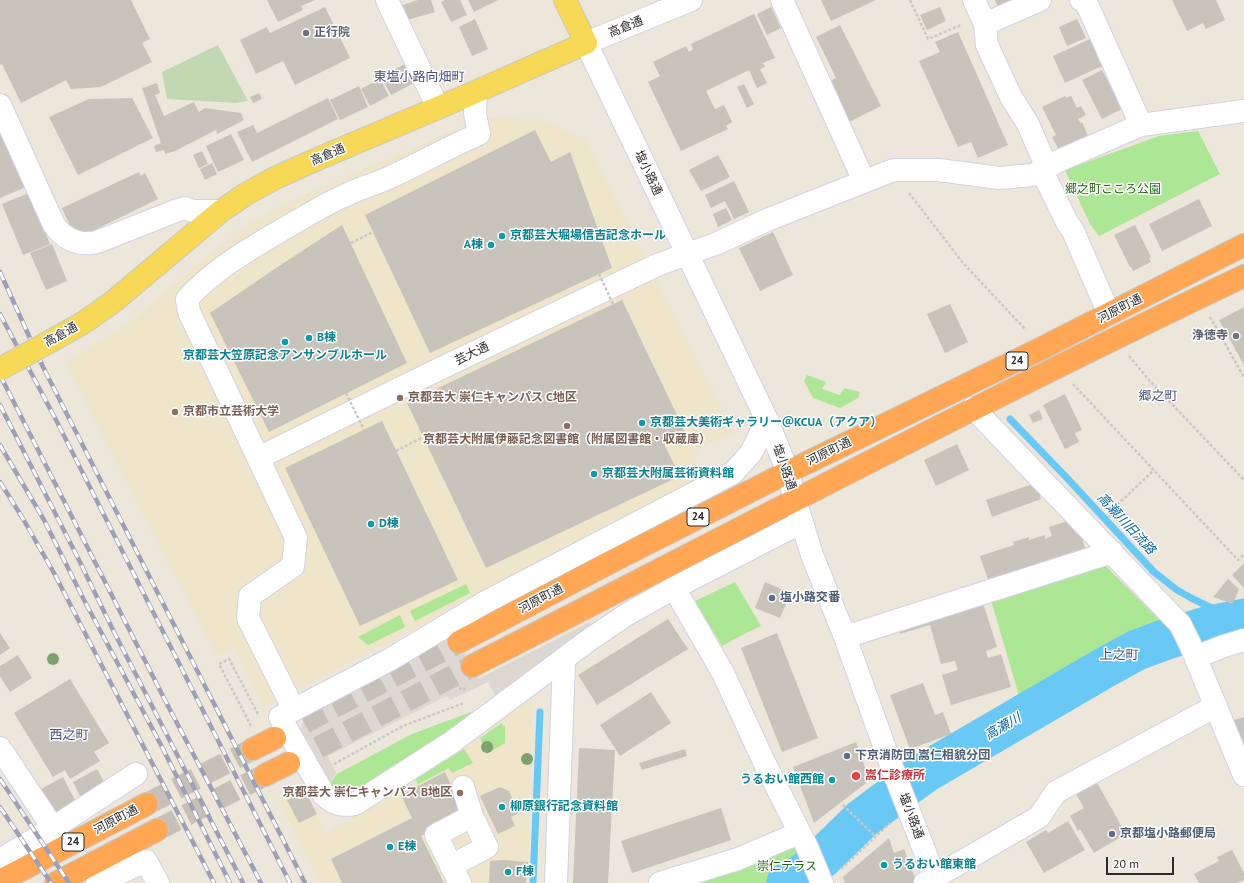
<!DOCTYPE html>
<meta charset="utf-8">
<style>
body{margin:0}
#map{position:relative;width:1244px;height:883px;overflow:hidden;background:#ede6db;font-family:"PT Sans",sans-serif}
canvas{display:block}
.scale{position:absolute;left:1106px;top:857px;width:68px;height:18px;box-sizing:border-box;border:2px solid #2a2a2a;border-top:0;padding-left:5px;font-size:12px;line-height:14px;white-space:nowrap;color:#2a2a2a;-webkit-text-stroke:3px #fff;paint-order:stroke}
</style>
<div id="map">
<canvas width="1244" height="883"></canvas>
<div class="scale">20 m</div>
</div>
<script>
const c = document.querySelector('canvas').getContext('2d');
c.lineJoin = 'round';
function paint(path, color) {
  c.fillStyle = color;
  c.fill(path, 'evenodd');
}
function stroke(path, color, width, dash) {
  c.strokeStyle = color;
  c.lineWidth = width;
  c.lineCap = dash ? 'butt' : 'round';
  c.setLineDash(dash || []);
  c.stroke(path);
}
function write(font, color, halo, rows, align = 'center') {
  c.font = font + ' "PT Sans","Noto Sans JP",sans-serif';
  c.lineWidth = 3;
  c.setLineDash([]);
  c.textBaseline = 'middle';
  c.strokeStyle = halo;
  c.fillStyle = color;
  for (const [text, x, y, turn = 0] of rows) {
    c.save();
    c.translate(x, y);
    c.rotate((+turn || 0) * Math.PI / 180);
    c.textAlign = isNaN(turn) ? turn : align;
    if (halo) c.strokeText(text, 0, 0);
    c.fillText(text, 0, 0);
    c.restore();
  }
}
paint(new Path2D(`
 M484 117 542 120 586 140 734 433 698 449 691 482 500 584 264 707 234 646 216 656 65 362 125 326 236 233 273 209Z
 M532 697 528 883H321L277 799 303 787 326 834 452 753 483 735Z`), '#efe5ca');
paint(new Path2D(`
 M1198 131 1220 174 1099 236 1090 224 1065 170 1159 136Z
 M807 375 826 382 822 389 840 395 844 388 860 392 858 398 840 408 813 398 804 381Z
 M1103 563 1168 629 1127 642 1020 699 990 597Z
 M735 582 761 626 744 634 722 646 695 601Z
 M466 584 470 593 415 621 410 611Z
 M400 615 405 627 368 645 358 637Z
 M471 712 473 714 358 790H342L330 784 337 774 412 734Z
 M502 723 503 726H505V743L487 754 480 738Z
 M464 749 473 763 452 773 449 768 418 784 416 779Z
 M795 846 812 883H690Z`), '#ade695');
paint(new Path2D(`
 M218 45 248 101 236 103 167 99 162 72Z`), '#c2d8b2');
paint(new Path2D(`
 M590 622 593 628 496 697 488 682 450 700 447 696 328 756 336 773 330 784 302 736 301 728 303 720 306 714 453 630 478 679Z`), '#ddd9d2');
stroke(new Path2D(`
 M1010 419 1066 477 1154 572 1177 590 1193 599 1220 612 1244 617
 M533 883 540 712`), '#69c8f4', 7);
stroke(new Path2D(`
 M787 883 803 874 821 859 862 819 924 773 1104 668 1137 650 1164 640 1209 626 1244 619`), '#69c8f4', 41);
paint(new Path2D(`
 M0 0H131L150 39 142 43 152 62 101 87 71 89 66 80 21 103 2 64 0 65Z
 M267 0H315L301 6 303 10 278 22Z
 M418 0H431L435 12 404 21 400 6Z
 M444 0H460L467 15 451 22 441 2 444 1Z
 M468 0H498L474 12Z
 M821 0H876L831 21Z
 M995 0H1009L1010 2 998 7Z
 M1172 0H1216L1225 20 1206 29 1203 23 1187 31Z
 M325 7 350 58 295 85 283 61 256 74 240 40 267 27 270 33Z
 M771 7 781 28 767 35 757 14Z
 M940 7 946 21 927 30 920 15Z
 M754 14 775 58 763 63 765 67 760 69 767 83 757 88 749 70 706 91 715 109 724 105 732 122 726 126 728 129 681 151 648 82 660 76 653 62 686 46 689 52 693 49 691 44Z
 M475 19 488 49 472 56 459 27Z
 M1077 19 1086 38 1067 46 1059 27Z
 M840 25 881 106 847 123 827 82 836 78 816 37Z
 M958 32 1008 145 978 158 971 142 958 147 919 61 940 52 935 42Z
 M1090 39 1102 66 1065 83 1053 56Z
 M405 64 414 83 391 95 381 76Z
 M1102 70 1122 109 1102 119 1082 80Z
 M380 79 389 96 370 106 361 89Z
 M157 83 160 93 155 95 164 116 194 102 199 112 205 108 241 113 244 120 217 134 216 130 175 151 165 154 164 150 156 152 154 146 161 143 142 88Z
 M744 84 754 104 747 108 737 87Z
 M359 86 368 107 340 120 330 100Z
 M259 93 262 99 253 103 250 97Z
 M1065 96 1066 98 1071 96 1077 108 1081 106 1086 115 1078 119 1081 123 1082 122 1088 136 1059 150 1052 137 1056 135 1042 107Z
 M132 98 153 138 78 175 49 117 89 99Z
 M328 98 338 119 252 162 237 132 253 125 257 133Z
 M0 128 26 187 0 198Z
 M535 130 551 162 570 152 612 268 430 353 365 215Z
 M231 134 244 160 218 172 206 146Z
 M202 151 208 164 199 168 193 155Z
 M718 155 730 177 701 191 689 170Z
 M212 163 217 174 205 180 200 169Z
 M139 172 141 176 145 173 158 199 76 239 62 208Z
 M734 181 749 212 734 219 725 201 711 208 705 195Z
 M29 193 50 244 23 255 2 204Z
 M1199 199 1212 226 1162 251 1149 224Z
 M726 208 732 220 718 227 713 214Z
 M342 225 407 363 269 432 210 313 279 266Z
 M1135 225 1151 257 1149 258 1151 262 1133 271 1131 267H1130L1114 235Z
 M773 232 793 275 760 291 739 248Z
 M52 244 67 281 46 290 30 253Z
 M622 300 686 434 664 444 680 476 486 568 407 403Z
 M950 304 968 342 945 353 927 314Z
 M1244 307V365L1219 320Z
 M1065 394 1082 430 1075 433 1079 442 1065 449 1043 405Z
 M1039 410 1043 419 1033 423 1029 415Z
 M382 421 458 580 360 626 285 468Z
 M957 444 969 470 936 486 924 460Z
 M1036 483 1041 499 992 517 986 500Z
 M1071 520 1076 534 1080 532 1085 548 988 580 980 556 1014 545 1013 542 1029 537V540L1045 535V539L1052 536 1049 527Z
 M1244 563V588L1232 575Z
 M1228 579 1239 589 1233 604 1213 597Z
 M765 582 791 593 780 618 755 608Z
 M983 603 997 647 986 651 988 658 1001 654 1011 687 951 705 942 675 958 670 955 661 941 664 930 625 900 634 898 628Z
 M668 619 688 649 597 705 578 675Z
 M0 633 10 648 0 655Z
 M777 633 818 738 782 752 741 648Z
 M18 655 32 678 10 692 0 676V666Z
 M70 679 109 743 94 752 100 761 70 779 65 770 53 777 14 713Z
 M923 683 935 715 943 712 951 734 910 749 890 695Z
 M651 692 671 723 620 756 600 725Z
 M1244 717V753L1231 721Z
 M856 742 868 776 864 778 866 783 814 823 793 767Z
 M579 748 615 750 608 883H573Z
 M685 749 687 756 642 770 639 763Z
 M97 769 107 787 82 800 73 782Z
 M445 772 465 813 421 836 444 883H342L331 859 412 818 401 795Z
 M63 777 78 806 56 817 41 789Z
 M1096 781 1126 834 1094 853 1080 829 1078 831 1070 816 1084 808 1075 792Z
 M500 787 509 791 519 813 511 817 515 826 498 834 480 796Z
 M305 791 317 814 299 823 287 800Z
 M721 808 731 840 632 873 621 841Z
 M1068 821 1085 850 1044 873 1026 842 1046 830 1048 833Z
 M889 838 894 853 904 849 917 883H845L843 877Z
 M1232 850 1244 873V880L1237 883H1199L1194 874 1219 861 1217 857Z
 M502 860 528 862 526 883H489L490 861Z`), '#c8c3bb');
stroke(new Path2D(`
 M275 738 459 642
 M289 763 472 666
 M147 804 253 749
 M157 830 265 775`), '#c6c0b8', 22, [22, 11]);
const minor = new Path2D(`
 M387 0 438 108
 M691 0 586 43 766 418 788 472 795 500 812 555 845 637 891 765 937 883
 M782 0 864 181
 M974 0 985 24 987 45 1011 97 1028 124 1044 161 1042 171 1068 224 1073 231 1109 314
 M1081 0 1086 2 1141 125
 M985 24 1040 0
 M0 105 54 225C65 240 79 246 97 242L178 210 185 208 192 211H221
 M973 408 1180 624 1190 644 1244 775
 M766 418 758 439 751 453 733 473 484 603 391 659 280 717 324 795C333 804 342 807 355 804L452 742 589 640 626 615 674 588 802 522
 M258 458 427 375 657 265 718 243 767 220 883 174 894 170H939L999 178 1032 175 1042 171 1056 162 1141 125 1244 111
 M674 588 723 673 765 764 807 847 822 883
 M845 637 1112 552
 M1196 657 1224 646 1244 640
 M294 710 248 618 250 596 293 566 296 538 189 312 187 299C214 269 251 248 285 228 305 217 323 205 344 196 357 189 372 185 386 179 417 165 447 148 479 134L475 113 476 92
 M0 748 53 828
 M0 860 53 828 136 774
 M451 866 487 847 472 816 463 787
 M97 883 146 861 158 883
 M460 883 436 835 472 816
 M556 883 564 660
 M660 883 738 859 799 833
 M925 883 1039 817 1056 792 1216 706`);
const major = new Path2D(`
 M49 342 83 323 114 301 221 211 246 194 275 178 322 157 466 96 586 43 565 0`);
const highway = new Path2D(`
 M459 642 609 563 788 472 1042 348 1244 245
 M472 666C729 535 984 400 1244 276
 M253 749 275 738
 M265 775 289 763
 M0 881 147 804
 M56 883 157 830`);
stroke(minor, '#d1d3e4', 24);
stroke(major, '#c8c8c8', 24);
stroke(highway, '#c8c8c8', 24);
stroke(new Path2D(`
 M910 0 928 39 961 25
 M909 193 963 263 1026 330
 M351 243 373 232
 M1210 317 1244 377
 M1129 356 1149 380 1244 480
 M1073 384 1238 560 1244 554
 M396 451 423 437
 M1109 517 1114 508 1154 470
 M457 683 461 690 466 688
 M251 726 219 664 229 659 258 714
 M334 764 403 726 464 703
 M843 805 875 836
 M841 869 890 823`), '#c8c8c8', 2.5, [3, 2]);
stroke(minor, '#fff', 22);
stroke(major, '#f7d957', 22);
stroke(highway, '#ffa754', 22);
const rail = new Path2D(`
 M0 272 43 367 305 883
 M0 314 55 418 290 883
 M0 375 168 706 261 883
 M0 405 77 556 113 630 243 883
 M0 445 44 520 83 598 161 745 230 883
 M0 482 22 517 54 573 214 883
 M0 779 69 883
 M0 807 51 883`);
stroke(rail, '#9ea0b5', 4.5);
stroke(rail, '#fff', 3, [9]);
const majorBridge = new Path2D(`
 M0 369 49 342`);
stroke(majorBridge, '#c8c8c8', 24, []);
stroke(new Path2D(`
 M599 274 613 304
 M346 393 364 430`), '#c8c8c8', 2.5, [3, 2]);
stroke(majorBridge, '#f7d957', 22);
c.fillStyle = '#7ea26f';
for (const [x, y] of [
 [53,659],
 [487,747],
 [527,759]
]) {
  c.beginPath();
  c.arc(x, y, 6, 0, 2 * Math.PI);
  c.fill();
}
for (const [x, y, r, color] of [
 [306,33,4,"#6b7280"],
 [502,236,4,"#0f9aa8"],
 [491,245,4,"#0f9aa8"],
 [1236,336,4,"#6b7280"],
 [309,338,4,"#0f9aa8"],
 [285,342,4,"#0f9aa8"],
 [400,398,4,"#8d6e63"],
 [175,412,4,"#8d6e63"],
 [642,423,4,"#0f9aa8"],
 [567,426,4,"#8d6e63"],
 [594,474,4,"#0f9aa8"],
 [371,524,4,"#0f9aa8"],
 [772,598,4,"#5c6f8a"],
 [847,756,4,"#5c6f8a"],
 [856,776,5,"#e0444e"],
 [832,780,4,"#0f9aa8"],
 [460,793,4,"#8d6e63"],
 [502,807,4,"#0f9aa8"],
 [1112,834,4,"#5c6f8a"],
 [390,847,4,"#0f9aa8"],
 [884,865,4,"#0f9aa8"],
 [508,872,4,"#0f9aa8"]
]) {
  const dot = new Path2D();
  dot.arc(x, y, r, 0, 2 * Math.PI);
  c.fillStyle = color;
  c.fill(dot);
  stroke(dot, '#fff', 1.5);
}
for (const [x, y, w] of [
 [1017,361,22],
 [698,517,22],
 [73,842,22]
]) {
  const box = new Path2D();
  box.roundRect(x - w / 2, y - 9, w, 18, 3);
  c.fillStyle = '#fff';
  c.fill(box);
  stroke(box, '#2a2a2a', 1);
}
write('bold 11px', '#2a2a2a', null, [
 ["24",1017,361],
 ["24",698,517],
 ["24",73,842]
]);
write('12px', '#2a2a2a', '#fff', [
 ["高倉通",626,27,-22],
 ["高倉通",328,155,-23],
 ["塩小路通",648,173,65],
 ["河原町通",1120,309,-27],
 ["高倉通",61,335,-29],
 ["芸大通",472,354,-26],
 ["河原町通",829,452,-26],
 ["塩小路通",784,467,71],
 ["河原町通",541,599,-28],
 ["塩小路通",911,816,69],
 ["河原町通",116,820,-28]
]);
write('bold 12px', '#5b616d', '#fff', [
 ["正行院",314,33],
 ["浄徳寺",1228,336,"right"]
], 'left');
write('12px', '#246a17', '#fff', [
 ["郷之町こころ公園",1113,190],
 ["崇仁テラス",787,867]
]);
write('bold 12px', '#0d838f', '#fff', [
 ["京都芸大堀場信吉記念ホール",510,236],
 ["A棟",483,245,"right"],
 ["B棟",317,338],
 ["京都芸大笠原記念アンサンブルホール",285,356,"center"],
 ["京都芸大美術ギャラリー＠KCUA（アクア）",650,423],
 ["京都芸大附属芸術資料館",602,474],
 ["D棟",379,524],
 ["うるおい館西館",824,780,"right"],
 ["柳原銀行記念資料館",510,807],
 ["E棟",398,847],
 ["うるおい館東館",892,865],
 ["F棟",516,872]
], 'left');
write('bold 12px', '#785e54', '#fff', [
 ["京都芸大 崇仁キャンパス C地区",408,398],
 ["京都市立芸術大学",183,412],
 ["京都芸大附属伊藤記念図書館（附属図書館・収蔵庫）",567,440,"center"],
 ["京都芸大 崇仁キャンパス B地区",452,793,"right"]
], 'left');
write('bold 12px', '#4e5e75', '#fff', [
 ["塩小路交番",780,598],
 ["下京消防団 嵩仁相貌分団",855,756],
 ["京都塩小路郵便局",1120,834]
], 'left');
write('bold 12px', '#be3a42', '#fff', [
 ["嵩仁診療所",865,776]
], 'left');
write('13px', '#484f7d', '#fff', [
 ["東塩小路向畑町",419,77],
 ["郷之町",1158,396],
 ["上之町",1119,655],
 ["西之町",69,735]
]);
write('italic 13px', '#0764a1', '#fff', [
 ["高瀬川旧流路",1126,524,47],
 ["高瀬川",1003,727,-30]
]);
</script>
